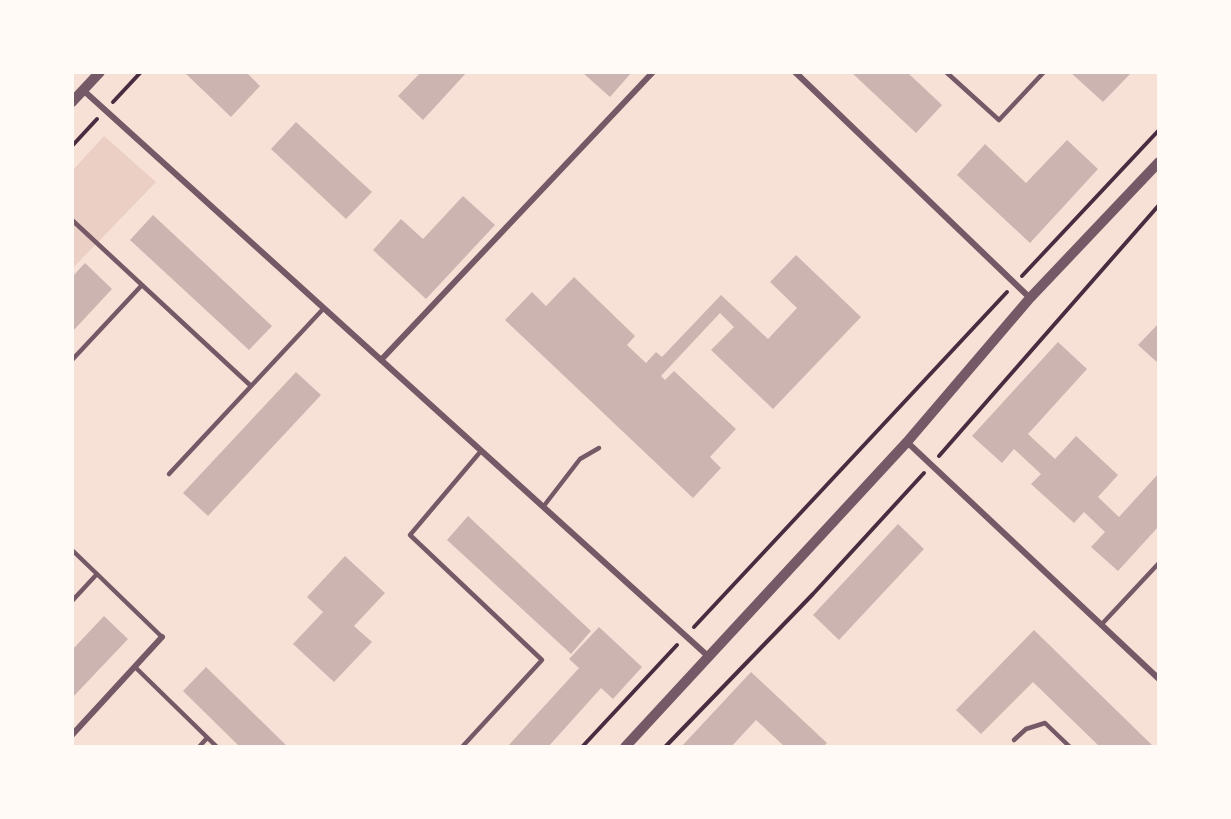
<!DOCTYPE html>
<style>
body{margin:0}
#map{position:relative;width:1231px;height:819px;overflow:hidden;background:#f7e1d7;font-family:"Roboto Condensed",sans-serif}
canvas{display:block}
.frame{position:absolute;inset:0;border:74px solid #fffaf5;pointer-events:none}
</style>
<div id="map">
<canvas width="1231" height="819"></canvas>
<div class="frame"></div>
</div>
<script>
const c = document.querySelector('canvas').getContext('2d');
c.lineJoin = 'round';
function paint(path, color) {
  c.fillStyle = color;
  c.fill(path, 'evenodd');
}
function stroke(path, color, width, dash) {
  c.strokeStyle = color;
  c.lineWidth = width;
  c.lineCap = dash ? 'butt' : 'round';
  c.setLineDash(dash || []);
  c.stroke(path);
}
paint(new Path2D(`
 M104 136 156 182 72 269V171Z`), '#ebcfc5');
paint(new Path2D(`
 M184 72H246L260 86 231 117Z
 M421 72H467L423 120 398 96Z
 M584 72H632L610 97 583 73Z
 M851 72H907L942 105 916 133Z
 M1070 72H1132L1103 102Z
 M296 122 372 192 346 219 271 149Z
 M1067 140 1098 169 1030 243 957 175 985 144 1026 183Z
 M463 196 495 225 426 299 373 250 401 219 423 239Z
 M153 215 272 326 249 350 130 240Z
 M796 255 861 317 773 409 711 350 734 327 720 313 661 376 665 380 674 371 736 429 710 457 721 468 693 498 505 320 532 292 546 306 574 277 635 336 627 345 646 363 656 352 662 357 721 295 768 339 797 308 770 282Z
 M85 263 112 289 72 332V277Z
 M1159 323V364L1138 345Z
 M1058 342 1087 369 1028 434 1055 459 1076 436 1118 475 1098 497 1119 517 1159 473V526L1118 571 1091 547 1105 532 1084 512 1074 523 1031 484 1041 474 1014 449 1002 463 972 436Z
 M296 372 321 395 208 516 183 493Z
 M468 516 591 631 571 654 447 540Z
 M898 524 924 549 839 640 813 615Z
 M345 556 385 593 354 626 372 642 334 682 293 644 323 612 307 597Z
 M104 616 128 639 72 698V650Z
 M599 627 642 667 613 699 601 688 548 747H507L579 668 569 659Z
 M1034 630 1154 747H1100L1033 682 981 734 956 710Z
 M206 667 288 747H240L183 691Z
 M751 672 827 743 823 747H785L756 720 731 747H681Z`), '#ccb4b1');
stroke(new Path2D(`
 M113 102 141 72
 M72 146 97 119
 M1022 276 1159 130
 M939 456 1159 205
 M694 627 1007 292
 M582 747 677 645
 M665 747 813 594 924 473`), '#4a2c40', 4);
stroke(new Path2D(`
 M946 72 999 120 1044 72
 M72 220 142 285 72 360
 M142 285 251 386
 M169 474 324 308
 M543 507 580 459 599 448
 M72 550 97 574
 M72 601 97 574 162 637
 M1101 625 1159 563
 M135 667 217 747
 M1014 740 1026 729 1045 723 1070 747
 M199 747 207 738
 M462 747 542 660 410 535 481 451`), '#755966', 4.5);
stroke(new Path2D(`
 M795 72 1030 298
 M83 90 709 657
 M381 360 653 72
 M907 442 1159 679
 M72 735 162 637`), '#755966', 6);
stroke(new Path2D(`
 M72 102 100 72
 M625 747 907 442 1030 298 1159 162`), '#755966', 10);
</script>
